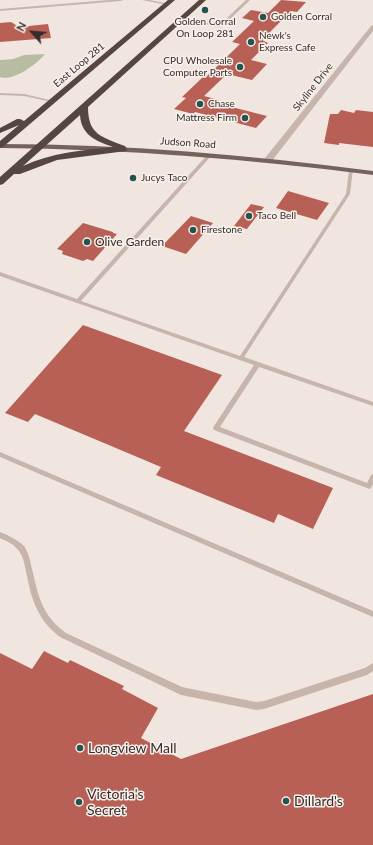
<!DOCTYPE html>
<style>
body{margin:0}
#map{position:relative;width:373px;height:845px;overflow:hidden;background:#f0e6df;font-family:Lato,sans-serif}
canvas{display:block}
.north{position:absolute;left:12px;top:12px;width:40px;height:40px;-webkit-text-stroke:3px #f8f0eb;paint-order:stroke;rotate:297deg;font-size:11px;font-weight:700;line-height:16px;text-align:center;color:#362c2a}
.north::after{content:'';display:block;margin:auto;width:14px;height:18px;background:#362c2a;clip-path:polygon(50% 0,100% 100%,50% 72%,0 100%)}
</style>
<div id="map">
<canvas width="373" height="845"></canvas>
<div class="north">N</div>
</div>
<script>
const c = document.querySelector('canvas').getContext('2d');
c.lineJoin = 'round';
function paint(path, color) {
  c.fillStyle = color;
  c.fill(path, 'evenodd');
}
function stroke(path, color, width, dash) {
  c.strokeStyle = color;
  c.lineWidth = width;
  c.lineCap = dash ? 'butt' : 'round';
  c.setLineDash(dash || []);
  c.stroke(path);
}
function write(font, color, halo, rows, align = 'center') {
  c.font = font + ' Lato,sans-serif';
  c.lineWidth = 3;
  c.setLineDash([]);
  c.textBaseline = 'middle';
  c.strokeStyle = halo;
  c.fillStyle = color;
  for (const [text, x, y, turn = 0] of rows) {
    c.save();
    c.translate(x, y);
    c.rotate((+turn || 0) * Math.PI / 180);
    c.textAlign = isNaN(turn) ? turn : align;
    if (halo) c.strokeText(text, 0, 0);
    c.fillText(text, 0, 0);
    c.restore();
  }
}
paint(new Path2D(`
 M45 54C37 64 13 82 0 77V60L13 59 24 55Z`), '#b8bda1');
paint(new Path2D(`
 M281 0 306 2 297 12 291 11 262 40 268 43 251 60 267 64 252 80 227 74 204 96 219 100 216 103 267 116 256 128 195 112 193 114 174 109 186 98 182 97 203 77 205 78 240 44 232 42 254 21 242 18 251 10 268 13Z
 M11 22 19 27 48 24 51 38 0 42V23Z
 M341 110 354 113 356 110 373 112V147L339 143V145L324 143 330 114H338Z
 M288 191 329 203 317 220 276 208Z
 M251 204 264 207 247 229 234 226Z
 M191 216 213 223 186 254 162 246Z
 M83 223 113 232V233L117 234 93 261 87 259 83 261 62 254 63 251 57 249Z
 M83 325 222 375 184 431 333 488 313 529 278 514 274 523 156 475 161 467 35 414 28 422 5 413Z
 M44 651 68 663 70 660 124 686 122 689 158 708 141 738 181 759 373 694V845H0V653L32 669Z`), '#b86055');
paint(new Path2D(`
 M109 0H123L121 1 0 11V9Z
 M142 0H150L169 4 167 5Z
 M246 0H250L228 21 219 27 181 18 183 17 217 25 226 19Z
 M0 93 24 94 54 101 52 102 24 96 0 95Z
 M208 154 212 155 81 301 240 356 346 194 349 170V169H353L350 194 244 357 373 402V406L259 367 220 427 367 483 371 475 373 474V484L371 488 369 489 367 488 214 430 213 428 214 426 254 365 0 276V272L77 299Z
 M0 452 373 611V617L0 457Z
 M0 532C8 535 18 540 24 546 29 553 30 561 32 569 39 597 41 614 66 633L182 687 256 702 264 701 365 668 373 663V671L367 675 264 709 256 710 181 695 60 637C39 621 32 602 27 576 25 568 24 556 18 550 14 544 6 541 0 538Z`), '#c7b5ac');
paint(new Path2D(`
 M373 25V31L271 162H265V158L371 26Z`), '#c7b5ac');
paint(new Path2D(`
 M0 144C125 144 249 155 373 171V175C249 159 125 149 0 148Z`), '#76625d');
paint(new Path2D(`
 M168 0H175L3 147 0 148V141L19 125 0 133V128L17 119H20L24 121Z
 M199 0H206L88 107C88 135 102 137 125 146L127 149 126 151 57 160 20 174H14L3 184 0 185V177ZM80 115C81 135 96 141 113 147 82 150 51 153 23 166Z`), '#564642');
for (const [x, y, r, color] of [
 [205,10,4,"#25534f"],
 [263,17,4,"#25534f"],
 [251,42,4,"#25534f"],
 [240,67,4,"#25534f"],
 [200,104,4,"#25534f"],
 [245,118,4,"#25534f"],
 [133,178,4,"#25534f"],
 [249,216,4,"#25534f"],
 [193,230,4,"#25534f"],
 [87,242,4,"#25534f"],
 [80,748,4,"#25534f"],
 [286,801,4,"#25534f"],
 [79,802,4,"#25534f"]
]) {
  const dot = new Path2D();
  dot.arc(x, y, r, 0, 2 * Math.PI);
  c.fillStyle = color;
  c.fill(dot);
  stroke(dot, '#f8f0eb', 1.5);
}
write('10px', '#362c2a', '#f8f0eb', [
 ["Golden Corral",271,17],
 ["Golden Corral",205,22,"center"],
 ["On Loop 281",205,34,"center"],
 ["Newk's",259,36],
 ["Express Cafe",259,48],
 ["CPU Wholesale",232,61,"right"],
 ["Computer Parts",232,73,"right"],
 ["Chase",208,104],
 ["Mattress Firm",237,118,"right"],
 ["Jucys Taco",141,178],
 ["Taco Bell",257,216],
 ["Firestone",201,230]
], 'left');
write('10px', '#362c2a', '#f8f0eb', [
 ["East Loop 281",79,65,-40],
 ["Skyline Drive",313,87,-52],
 ["Judson Road",188,143,4]
]);
write('12px', '#362c2a', '#f8f0eb', [
 ["Olive Garden",95,242]
], 'left');
write('14px', '#362c2a', '#f8f0eb', [
 ["Longview Mall",88,748],
 ["Victoria's",87,794],
 ["Secret",87,810],
 ["Dillard's",294,801]
], 'left');
</script>
